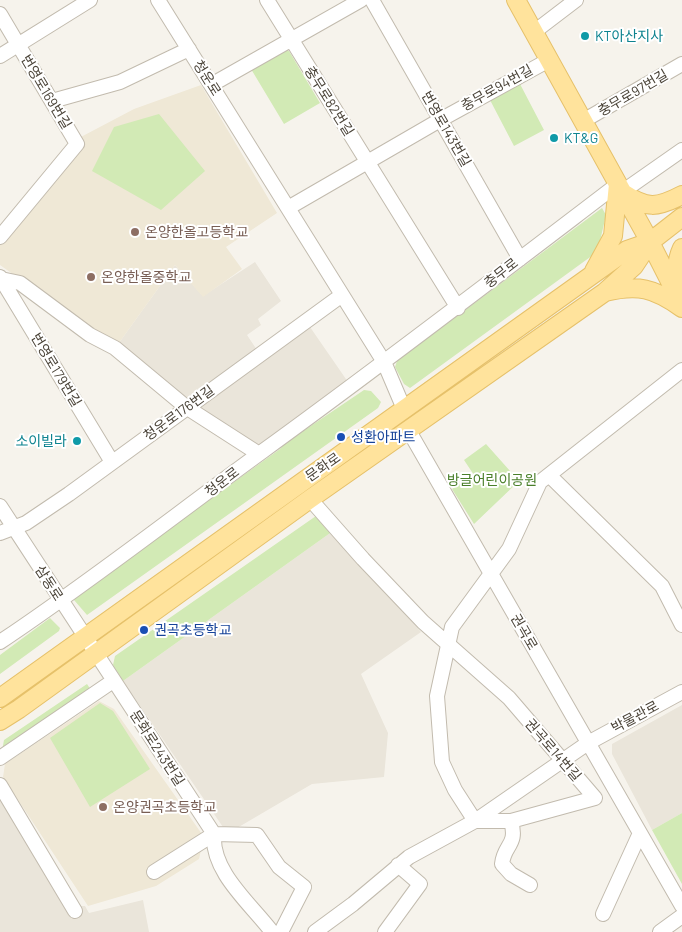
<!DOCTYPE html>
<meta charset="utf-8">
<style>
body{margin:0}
canvas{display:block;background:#f6f3ec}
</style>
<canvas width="682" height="932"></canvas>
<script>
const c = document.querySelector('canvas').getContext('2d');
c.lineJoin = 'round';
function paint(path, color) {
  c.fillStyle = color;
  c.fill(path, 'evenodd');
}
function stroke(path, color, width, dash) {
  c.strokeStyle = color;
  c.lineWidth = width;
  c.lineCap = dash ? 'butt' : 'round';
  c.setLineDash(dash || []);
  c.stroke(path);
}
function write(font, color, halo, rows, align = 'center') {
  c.font = font + ' Barlow,"Noto Sans KR",sans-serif';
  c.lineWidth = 4;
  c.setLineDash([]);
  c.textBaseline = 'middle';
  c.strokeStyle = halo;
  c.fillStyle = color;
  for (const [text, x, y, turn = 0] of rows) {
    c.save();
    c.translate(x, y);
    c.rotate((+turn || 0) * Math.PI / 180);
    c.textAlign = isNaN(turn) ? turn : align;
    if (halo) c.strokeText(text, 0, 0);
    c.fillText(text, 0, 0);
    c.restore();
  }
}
paint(new Path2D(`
 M255 262 281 301 258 319 261 325 247 335 257 350 189 401 116 347 175 265 203 296Z
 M310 327 348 382 257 448 201 412 202 404Z
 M333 531 421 632 361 674 388 733 384 777 312 784 237 828 225 830 123 681Z
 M682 705V813L652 830 612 754V744Z
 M0 795 64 906H85L89 913 143 900 149 932H0Z`), '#eae5da');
paint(new Path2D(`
 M201 85 277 213 226 247 242 269 203 297 175 265 116 347 0 265V244L79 147V138L134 109Z
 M99 701 114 709 204 837 199 859 156 886 88 906 3 777 5 764Z`), '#efe8d6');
paint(new Path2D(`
 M284 49 289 51 320 103 284 124 251 69Z
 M520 84 544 130 514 146 490 100Z
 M159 114 205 171 161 210 92 171 114 127Z
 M602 208 606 215 600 241 593 255 410 388 404 384 395 367 397 361Z
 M364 390 371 391 381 402 378 408 87 615 74 600 75 596 280 449 284 444Z
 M486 444 519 481 474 524 452 489 474 475 464 460Z
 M316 516 333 531 123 681 113 665 115 656Z
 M50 618 60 628 59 631 0 674V655Z
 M87 684 91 690 2 751 4 740Z
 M100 703 113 711 150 769 90 807 50 738Z
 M682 813V884L652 830Z`), '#d2eab5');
const minor = new Path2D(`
 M158 0 384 362 404 409
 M267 0 458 308
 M372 0 520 259
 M0 14 77 144 0 237
 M534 32 576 0
 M0 56 90 0
 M211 85 361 0
 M52 101 120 82 189 49
 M583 121 682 64
 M622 192 682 150
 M288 208 440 120 549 60
 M0 277 112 462
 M1 279 20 283 90 335 115 348 186 407 259 454
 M409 431 682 906
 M549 475 662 586 682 625
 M310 499 363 559 423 622 509 698 595 798 511 821H475
 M0 506 214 834C211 872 251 904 272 932
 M0 533 26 523 69 494 342 295
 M0 642C90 582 175 515 263 451 383 364 500 274 618 184
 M0 758 113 681
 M0 785 75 911
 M475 821 588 743 682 692
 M511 821C518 846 504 844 502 864L511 874 530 885
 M214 834 257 835 279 867 304 887 281 932
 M154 872 214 834
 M603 914 640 833
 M315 932 353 904 409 857 475 821 455 790 442 762 437 696 452 627 509 549 540 482 682 370
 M385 932 420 884 398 865
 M660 932 682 916`);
const major = new Path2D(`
 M516 0 650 242 682 305
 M623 193C647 209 657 208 682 195
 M594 271 613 236 618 184
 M680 289C677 274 675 263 682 248
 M605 292C638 284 654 288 682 308
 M0 698 627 250 650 242 682 217
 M0 721 19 709 310 499 605 292 634 266 650 242`);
stroke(minor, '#c2bbae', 16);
stroke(major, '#e6c16a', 20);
stroke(minor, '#fff', 14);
stroke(major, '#ffe39c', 18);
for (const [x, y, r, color] of [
 [585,36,5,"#0f9aa8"],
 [554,138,5,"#0f9aa8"],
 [135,232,5,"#8d6e63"],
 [91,277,5,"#8d6e63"],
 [341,437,5,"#1a4fb4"],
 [77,441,5,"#0f9aa8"],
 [144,630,5,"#1a4fb4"],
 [103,807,5,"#8d6e63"]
]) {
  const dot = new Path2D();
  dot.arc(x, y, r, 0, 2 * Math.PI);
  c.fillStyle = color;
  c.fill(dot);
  stroke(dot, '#fff', 2);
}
write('14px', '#0d838f', '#fff', [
 ["KT아산지사",595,36],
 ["KT&G",564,138],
 ["소이빌라",67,441,"right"]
], 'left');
write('14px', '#4b4439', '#fff', [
 ["청운로",207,78,58],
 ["충무로94번길",497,88,-29],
 ["번영로169번길",46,92,59],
 ["충무로97번길",633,93,-30],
 ["충무로82번길",329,101,58],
 ["번영로143번길",446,129,60],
 ["충무로",501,273,-38],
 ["번영로179번길",56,370,59],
 ["청운로176번길",179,413,-36],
 ["문화로",323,467,-35],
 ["청운로",222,482,-37],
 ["삼동로",49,583,57],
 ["권곡로",524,632,60],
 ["박물관로",635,717,-28],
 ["문화로243번길",157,748,57],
 ["권곡로14번길",553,750,49]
]);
write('14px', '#785e54', '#fff', [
 ["온양한올고등학교",145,232],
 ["온양한올중학교",101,277],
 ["온양권곡초등학교",113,807]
], 'left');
write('14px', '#164399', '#fff', [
 ["성환아파트",351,437],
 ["권곡초등학교",154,630]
], 'left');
write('14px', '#4a7f2a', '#fff', [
 ["방글어린이공원",492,480]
]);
</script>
